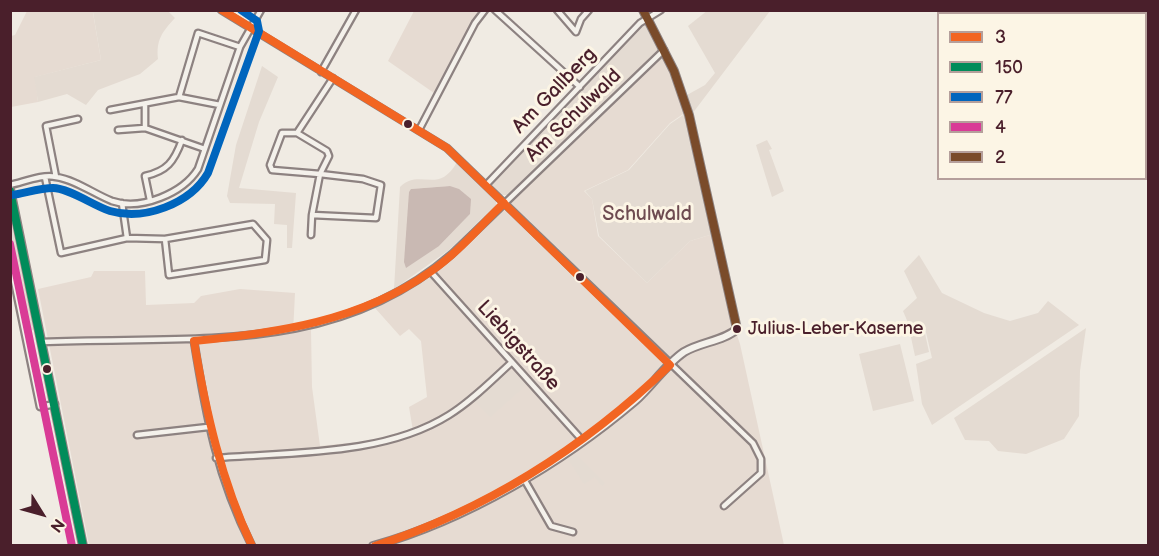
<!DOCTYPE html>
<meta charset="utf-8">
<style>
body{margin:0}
#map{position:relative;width:1159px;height:556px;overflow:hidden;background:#f0ebe3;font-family:"Balsamiq Sans",sans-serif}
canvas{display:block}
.frame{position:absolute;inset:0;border:12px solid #4a1f2b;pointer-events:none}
.legend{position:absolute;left:937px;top:12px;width:210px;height:168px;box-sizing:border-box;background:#fcf5e5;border:2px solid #b59f9b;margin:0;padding:8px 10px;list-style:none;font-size:18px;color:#4a1f2b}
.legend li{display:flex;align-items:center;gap:12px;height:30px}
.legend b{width:30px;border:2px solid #b59f9b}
.north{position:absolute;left:12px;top:484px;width:60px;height:60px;-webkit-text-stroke:4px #fcf5e5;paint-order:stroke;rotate:127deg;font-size:16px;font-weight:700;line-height:24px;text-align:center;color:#4a1f2b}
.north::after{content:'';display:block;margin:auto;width:21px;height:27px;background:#4a1f2b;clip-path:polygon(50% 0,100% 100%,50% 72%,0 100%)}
</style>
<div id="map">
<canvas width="1159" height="556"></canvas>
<div class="frame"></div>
<ul class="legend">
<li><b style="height:8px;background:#f26522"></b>3</li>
<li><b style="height:8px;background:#018c5a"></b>150</li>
<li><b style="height:8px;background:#0065bd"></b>77</li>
<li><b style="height:8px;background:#d93b96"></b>4</li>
<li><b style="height:8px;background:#7a4b2a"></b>2</li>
</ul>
<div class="north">N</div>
</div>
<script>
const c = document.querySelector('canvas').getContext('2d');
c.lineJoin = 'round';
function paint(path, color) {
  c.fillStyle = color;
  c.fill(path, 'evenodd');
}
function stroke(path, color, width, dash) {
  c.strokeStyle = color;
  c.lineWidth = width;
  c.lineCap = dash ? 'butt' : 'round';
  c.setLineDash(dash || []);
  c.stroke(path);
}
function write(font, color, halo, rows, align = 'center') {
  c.font = font + ' "Balsamiq Sans",sans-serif';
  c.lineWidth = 6;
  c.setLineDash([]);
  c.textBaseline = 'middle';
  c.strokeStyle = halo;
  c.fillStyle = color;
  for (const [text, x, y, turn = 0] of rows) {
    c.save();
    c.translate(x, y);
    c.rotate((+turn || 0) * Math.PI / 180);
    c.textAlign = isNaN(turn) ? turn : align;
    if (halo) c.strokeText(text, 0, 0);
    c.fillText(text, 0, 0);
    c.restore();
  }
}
paint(new Path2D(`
 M27 11H100L93 13 101 60 35 77 38 102 11 107V36L15 35Z
 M414 11H483L434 93 388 61Z
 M659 57H664L670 68 686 112 670 123 628 170 584 191 592 199 598 236 647 283 690 241 713 234 732 320 740 344 784 545H89L38 289 91 277 94 271H145L146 305 194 303 201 296 240 289 295 293 293 333 311 330 312 387 320 446 376 440 413 431 409 407 427 397 421 341 409 329 400 336 375 308 430 274 453 255Z`), '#e6dbd2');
paint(new Path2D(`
 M100 10 168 11 175 18C162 32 156 40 158 59L140 74 98 90 86 105 67 94 38 102 34 77 101 60 93 12Z
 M708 10 770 11 692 114 687 95 705 85 715 73 688 26Z
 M642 23 648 25 658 50 508 195H501L491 183Z
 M262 66 278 77 259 122 239 188 296 193 292 248H287V225L274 224 275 204 230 203 227 196 236 145Z
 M686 113 713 234 690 241 647 283 599 236 592 199 585 191 629 170 670 124Z
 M767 140 772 149 769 150 784 191 772 197 756 145Z
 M457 162 496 199V205L449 250 394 289 400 187C420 167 438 196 457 162ZM450 186 470 214 439 246 411 189Z
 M10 210 37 329 28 331 25 327 11 252Z
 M919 255 942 293 984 313 1010 321 1038 313 1048 301 1079 325 932 425 922 404 916 364 932 358 924 324 909 325 903 311 917 298 904 271Z
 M923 324 929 352 915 356 909 328Z
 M1086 328 1080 371 1079 416 1064 439 1026 454 998 451 989 441 965 440 954 418Z
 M900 344 914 401 873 411 859 354Z
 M507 371H513L526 385 490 417 474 401Z
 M574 452 605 483 602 486 595 477 584 484 567 457Z`), '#e4dbd2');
paint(new Path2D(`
 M450 186 459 189 471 199 470 214 439 246 406 268 404 262 409 192 411 189Z`), '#c9b9b3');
const street = new Path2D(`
 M221 10 447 148 753 443 761 459V473L724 506
 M495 10 580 87
 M557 10 576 32 581 19 589 10
 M321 72 356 10
 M220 105 179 97 198 33 240 47
 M110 110 179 97
 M145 128 205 149
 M118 130 145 128V104
 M419 130 475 23 485 10
 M297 133 327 151 329 156 320 174 272 170 270 165 282 133H297L333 78
 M45 177 61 253 127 238 165 239 253 224 267 240 265 260 169 275 165 239
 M56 177 46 126 78 119
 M10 185C24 182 42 174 56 177 76 180 94 194 112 201 141 211 183 193 198 169L240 47 261 10
 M486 185 640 23 661 10
 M150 200 145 176C167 171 174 162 182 140
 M122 203 127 238
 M311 235 312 215 376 218 381 185 363 179 320 174 312 215
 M10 261 40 407 55 404
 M431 272 582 440
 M194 341C206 416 217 477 252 546
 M42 342C187 335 332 358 452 254L664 50
 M137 435 208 427
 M216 458C290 452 384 456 449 415 472 401 492 380 512 362
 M524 479 551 526 573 532`);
const secondary = new Path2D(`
 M10 189 83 546
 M373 546C466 520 562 463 635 401 652 386 665 365 684 352 700 342 724 341 737 329L689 115 674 71 643 10`);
stroke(street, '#8d8281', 9);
stroke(secondary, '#8d8281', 10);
stroke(street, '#f4f1eb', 4.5);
stroke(secondary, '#f4f1eb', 6);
stroke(new Path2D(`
 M222 10 447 148 670 365C584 448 488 509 375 546
 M252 546C221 480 206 412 194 341 277 333 360 321 430 272 458 253 480 226 504 203`), '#f26522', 8);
stroke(new Path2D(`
 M10 191 83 546`), '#018c5a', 8);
stroke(new Path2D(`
 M12 195C25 193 40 188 53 188 69 188 94 206 110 211 144 221 190 204 208 173L259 31 257 21 241 10`), '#0065bd', 8);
stroke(new Path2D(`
 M10 244 72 546`), '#d93b96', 8);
stroke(new Path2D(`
 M643 10 674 71 689 115 737 329`), '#7a4b2a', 8);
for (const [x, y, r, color] of [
 [408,124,5,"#4a1f2b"],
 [580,277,5,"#4a1f2b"],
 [737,329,5,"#4a1f2b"],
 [47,369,5,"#4a1f2b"]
]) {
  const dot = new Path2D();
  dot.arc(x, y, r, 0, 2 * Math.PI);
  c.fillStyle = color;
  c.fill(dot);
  stroke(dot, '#fcf5e5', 2);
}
write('18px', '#4a1f2b', '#fcf5e5', [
 ["Julius-Leber-Kaserne",748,329]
], 'left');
write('20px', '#4a1f2b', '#fcf5e5', [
 ["Am Gallberg",555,91,-46],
 ["Am Schulwald",574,116,-44],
 ["Liebigstraße",518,346,48]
]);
write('20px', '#6e4b51', '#fcf5e5', [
 ["Schulwald",647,215]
]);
</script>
